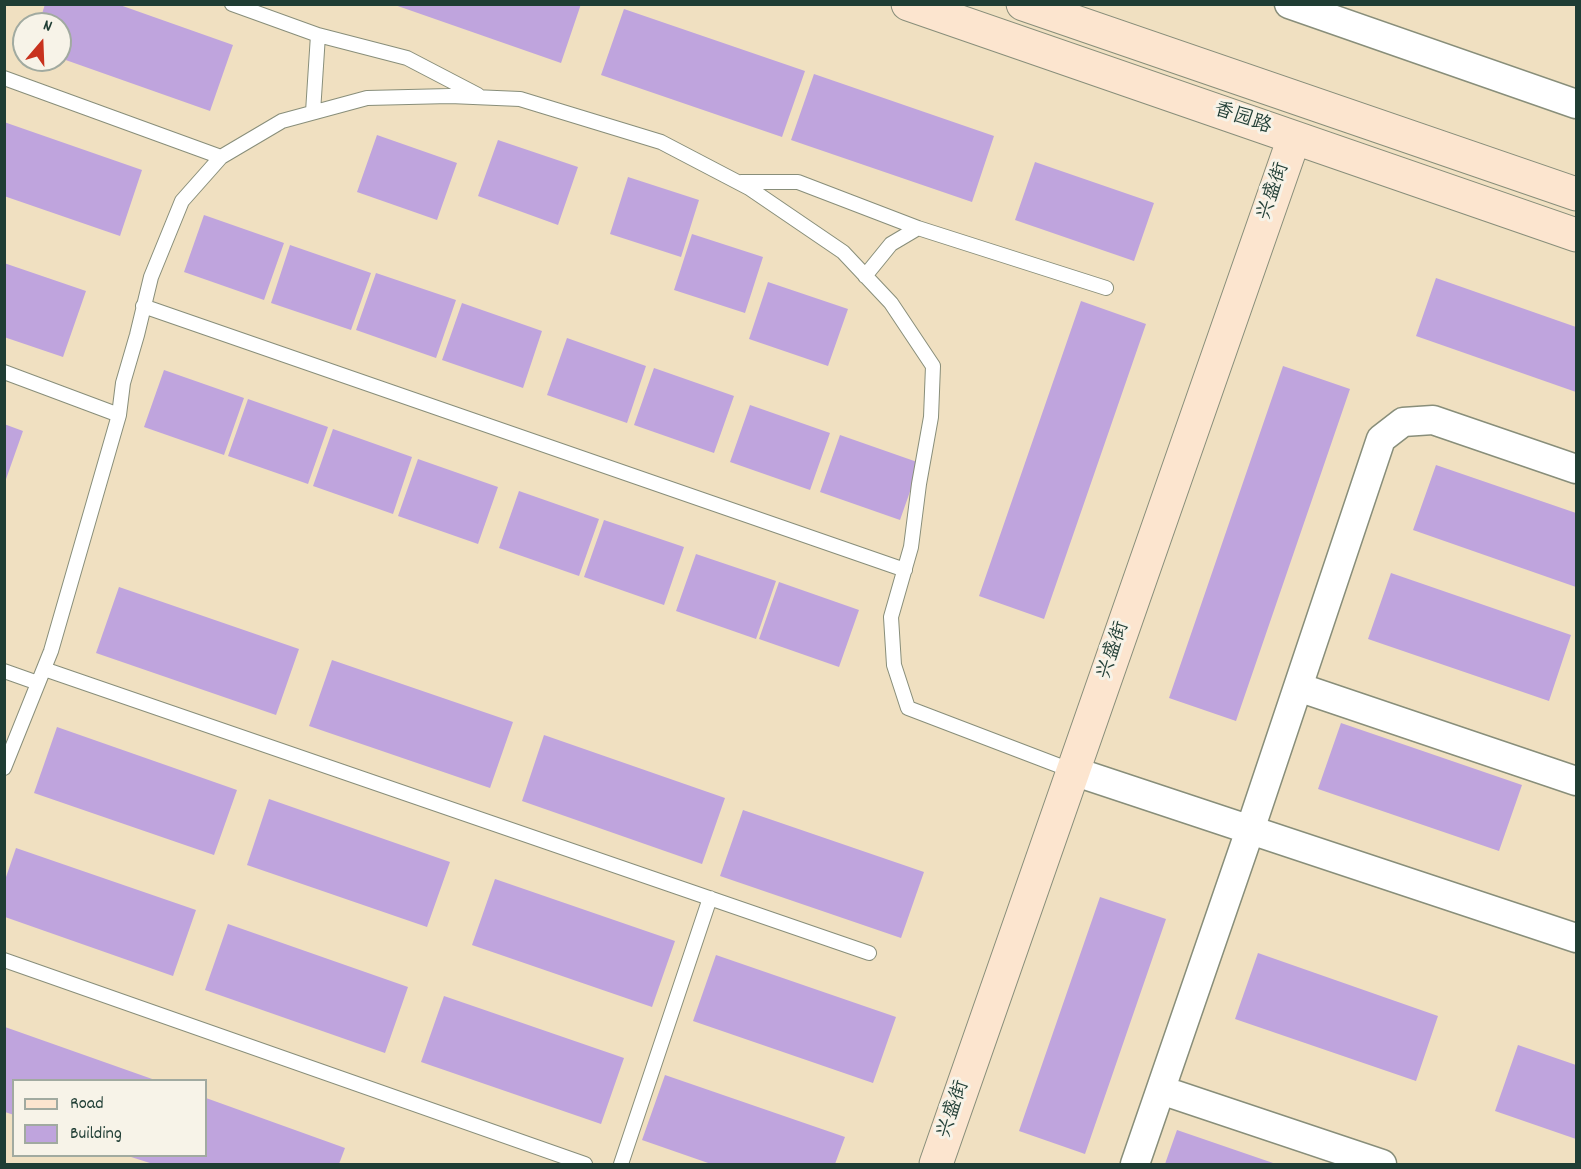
<!DOCTYPE html>
<meta charset="utf-8">
<style>
body{margin:0}
#map{position:relative;width:1581px;height:1169px;overflow:hidden;background:#f0e0c1;font-family:Dekko,sans-serif}
canvas{display:block}
.frame{position:absolute;inset:0;border:6px solid #1f3d34;pointer-events:none}
.legend{position:absolute;left:12px;top:1079px;width:195px;height:78px;box-sizing:border-box;background:#f7f3e8;border:2px solid #a1aaa0;margin:0;padding:8px 10px;list-style:none;font-size:18px;color:#1f3d34}
.legend li{display:flex;align-items:center;gap:12px;height:30px}
.legend b{width:30px;border:2px solid #a1aaa0}
.north{position:absolute;left:12px;top:12px;width:60px;height:60px;box-sizing:border-box;background:#f7f3e8;border:2px solid #a1aaa0;border-radius:50%;rotate:19deg;font-size:16px;font-weight:700;line-height:24px;text-align:center;color:#1f3d34}
.north::after{content:'';display:block;margin:auto;width:21px;height:27px;background:#c8321e;clip-path:polygon(50% 0,100% 100%,50% 72%,0 100%)}
</style>
<div id="map">
<canvas width="1581" height="1169"></canvas>
<div class="frame"></div>
<ul class="legend">
<li><b style="height:8px;background:#fce5cf"></b>Road</li>
<li><b style="height:16px;background:#bfa4dd"></b>Building</li>
</ul>
<div class="north">N</div>
</div>
<script>
const c = document.querySelector('canvas').getContext('2d');
c.lineJoin = 'round';
function paint(path, color) {
  c.fillStyle = color;
  c.fill(path, 'evenodd');
}
function stroke(path, color, width, dash) {
  c.strokeStyle = color;
  c.lineWidth = width;
  c.lineCap = dash ? 'butt' : 'round';
  c.setLineDash(dash || []);
  c.stroke(path);
}
function write(font, color, halo, rows, align = 'center') {
  c.font = font + ' Dekko,"LXGW WenKai TC",sans-serif';
  c.lineWidth = 6;
  c.setLineDash([]);
  c.textBaseline = 'middle';
  c.strokeStyle = halo;
  c.fillStyle = color;
  for (const [text, x, y, turn = 0] of rows) {
    c.save();
    c.translate(x, y);
    c.rotate((+turn || 0) * Math.PI / 180);
    c.textAlign = isNaN(turn) ? turn : align;
    if (halo) c.strokeText(text, 0, 0);
    c.fillText(text, 0, 0);
    c.restore();
  }
}
paint(new Path2D(`
 M45 4H117L233 45 210 111 60 58V24H39Z
 M392 4H581L561 63Z
 M624 9 805 71 782 137 601 75Z
 M814 74 994 136 972 202 791 140Z
 M4 122 142 170 120 236 4 196Z
 M377 135 457 163 437 220 357 192Z
 M498 140 578 167 558 225 478 196Z
 M1035 162 1154 203 1134 261 1015 220Z
 M628 177 699 200 681 257 610 234Z
 M204 215 284 243 264 300 184 272Z
 M692 234 763 257 745 313 674 290Z
 M290 245 371 273 351 330 271 303Z
 M4 263 86 291 63 357 4 337Z
 M376 273 456 300 436 358 356 330Z
 M1436 278 1576 327V392L1416 336Z
 M768 282 848 309 828 366 749 339Z
 M1081 301 1146 324 1044 619 979 596Z
 M462 303 542 331 523 388 442 360Z
 M567 338 646 366 627 423 547 395Z
 M1283 366 1350 389 1236 721 1169 698Z
 M654 368 734 396 714 453 634 425Z
 M164 370 244 398 224 455 144 427Z
 M248 399 328 427 308 484 228 456Z
 M750 405 830 433 810 490 730 462Z
 M4 424 23 431 5 482H4Z
 M333 429 412 457 393 514 313 486Z
 M840 435 920 463 900 520 820 492Z
 M418 459 498 487 478 544 398 516Z
 M1436 465 1576 513V587L1413 530Z
 M519 491 599 519 579 576 499 548Z
 M604 520 684 547 664 605 584 577Z
 M696 554 776 581 756 639 676 611Z
 M1391 573 1571 635 1549 701 1368 639Z
 M779 582 859 610 839 667 759 639Z
 M119 587 299 649 276 715 96 653Z
 M332 660 513 722 490 788 309 726Z
 M1341 723 1522 785 1499 851 1318 789Z
 M57 727 237 790 214 855 34 793Z
 M544 735 725 798 702 864 522 801Z
 M269 799 450 862 427 927 247 865Z
 M743 810 924 872 901 938 720 876Z
 M16 848 196 910 173 976 5 917V880Z
 M495 879 675 941 652 1007 472 945Z
 M1100 897 1166 919 1085 1154 1019 1131Z
 M228 924 408 987 385 1053 205 990Z
 M1258 953 1438 1016 1416 1081 1235 1019Z
 M716 955 896 1017 873 1083 693 1021Z
 M444 996 624 1058 601 1124 421 1062Z
 M5 1027 155 1080H14V1115L5 1112Z
 M1518 1045 1576 1065V1139L1495 1111Z
 M665 1075 845 1137 835 1164H711L642 1140Z
 M206 1098 345 1148 339 1164H153L128 1156H206Z
 M1177 1130 1276 1164H1165Z`), '#bfa4dd');
const lane = new Path2D(`
 M232 4 318 35 313 112
 M318 35 407 58 478 95
 M4 78 221 157
 M741 182H798L918 228
 M865 276 891 244 918 228 1106 288
 M143 306 905 570
 M4 372 119 415
 M44 669 869 953
 M4 671 38 683
 M4 768 51 651 119 415 123 383 137 335 151 277 182 201 221 157 282 121 367 98 450 96 520 99 661 142 749 188 843 252 891 303 933 366 931 417 919 484 911 547 891 617 894 665 908 708 1073 771
 M4 960 585 1164
 M621 1164 710 898`);
const street = new Path2D(`
 M1289 4 1576 104
 M1298 687 1576 781
 M1073 771 1576 938
 M1161 1090 1382 1164
 M1135 1164 1250 830 1381 439 1403 422 1433 420 1576 469`);
const secondary = new Path2D(`
 M908 4 1576 235
 M1023 4 1576 194
 M936 1164 1294 138`);
stroke(lane, '#888e7a', 16);
stroke(street, '#888e7a', 31);
stroke(secondary, '#888e7a', 35);
stroke(lane, '#fff', 14);
stroke(street, '#fff', 28);
stroke(secondary, '#fce5cf', 33);
write('20px', '#1f3d34', '#f7f3e8', [
 ["香园路",1242,120,19],
 ["兴盛街",1275,192,-71],
 ["兴盛街",1115,651,-71],
 ["兴盛街",955,1110,-71]
]);
</script>
